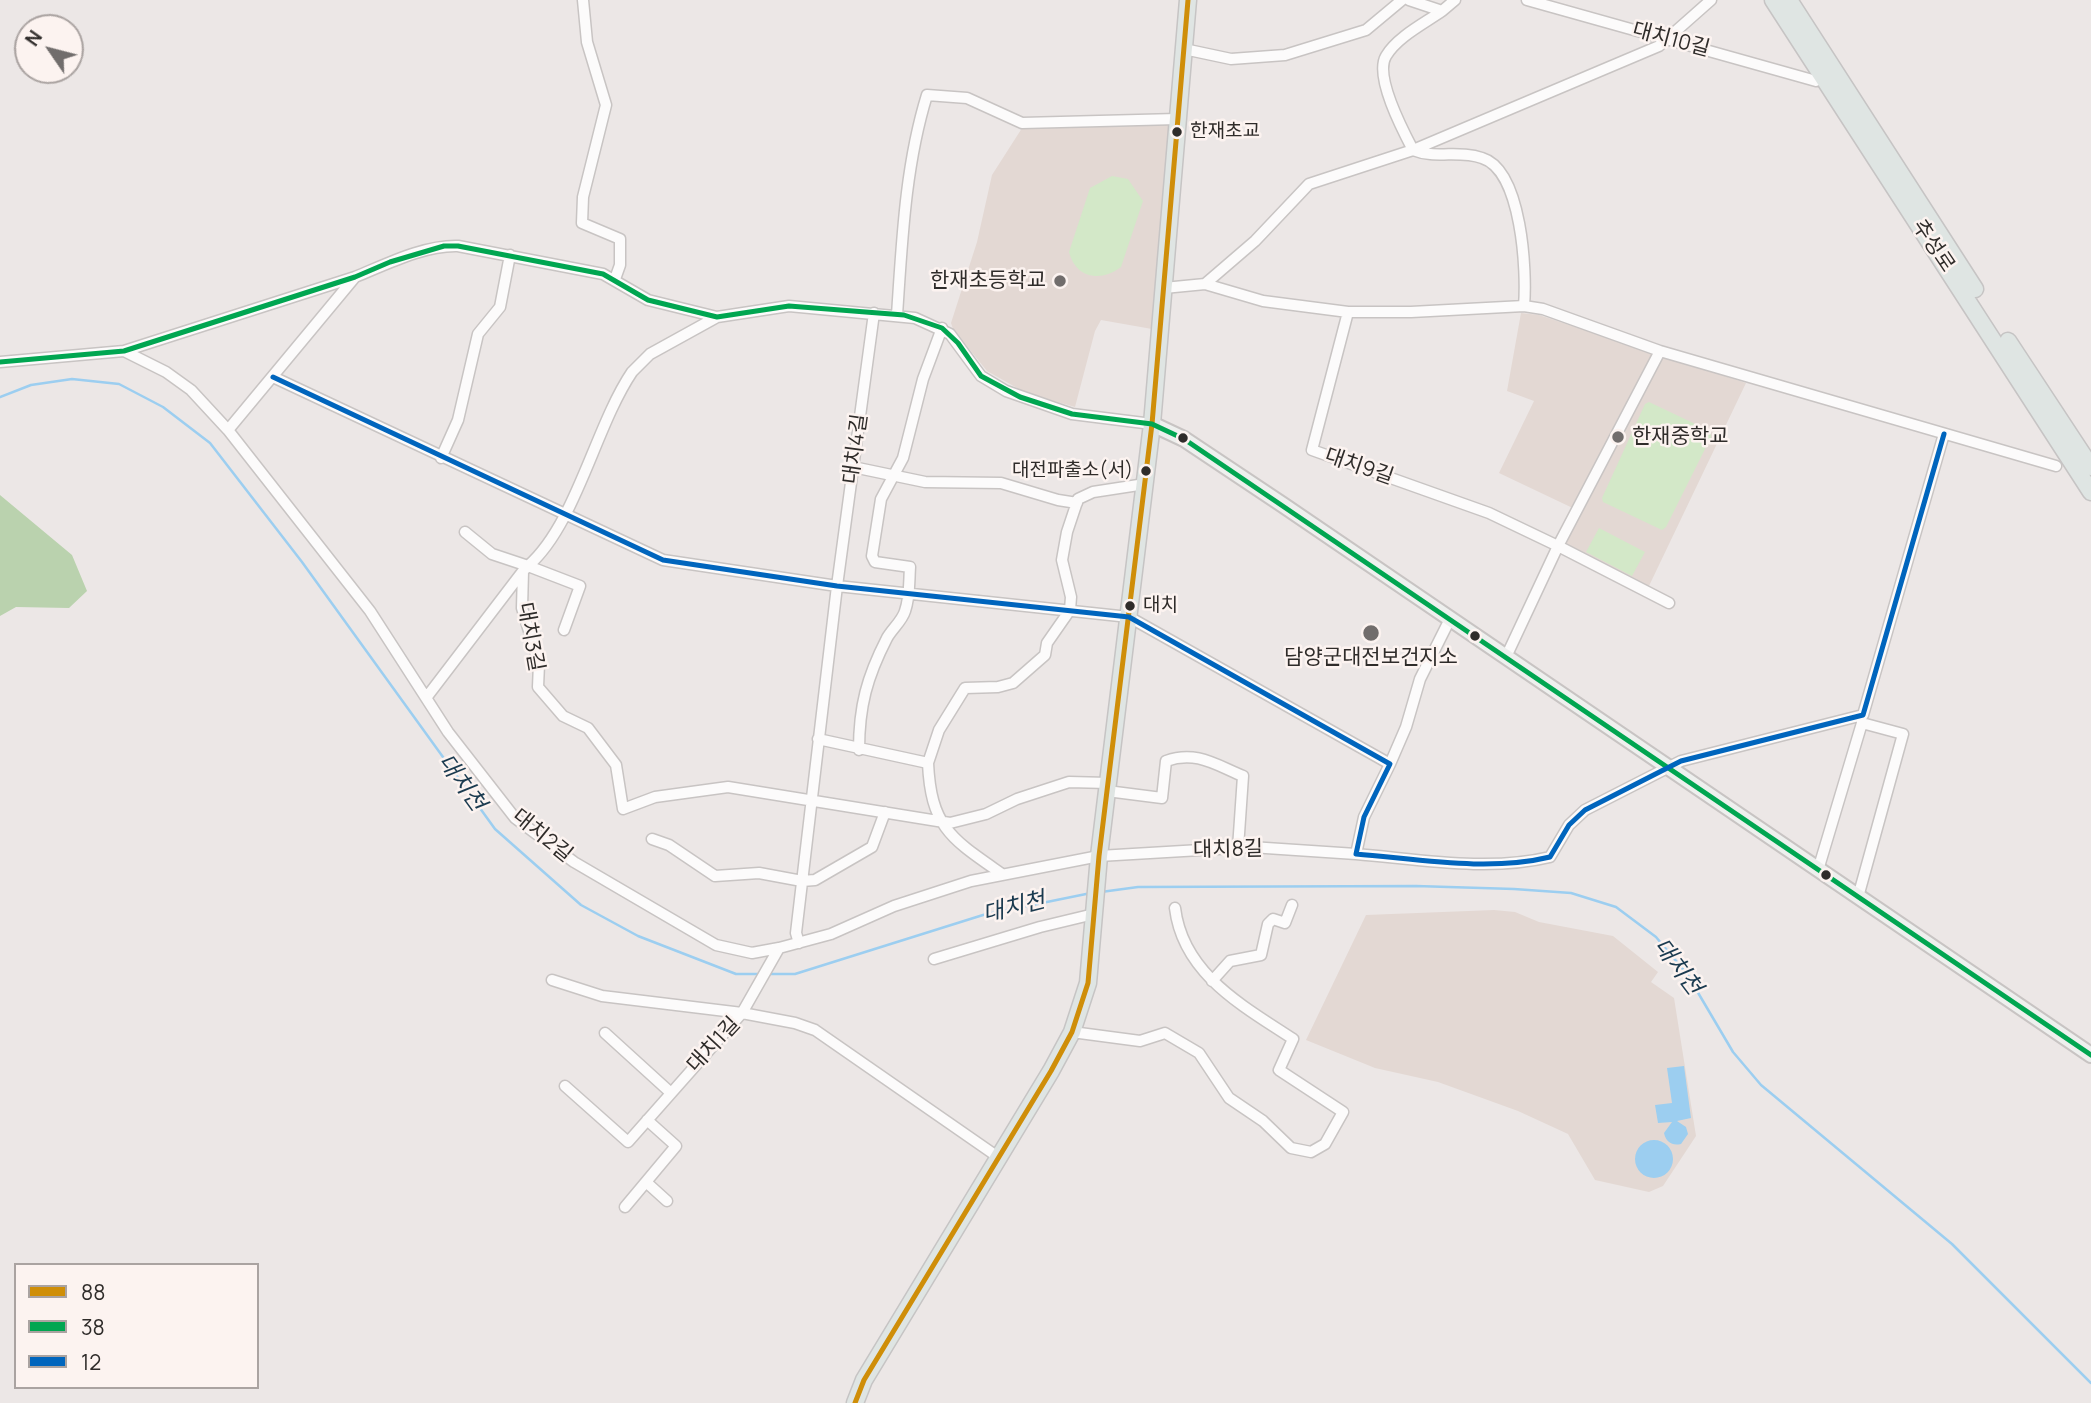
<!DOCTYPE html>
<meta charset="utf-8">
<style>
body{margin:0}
#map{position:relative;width:2091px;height:1403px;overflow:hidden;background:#ece7e6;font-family:Manrope,sans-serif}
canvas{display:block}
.legend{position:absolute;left:14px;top:1263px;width:245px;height:126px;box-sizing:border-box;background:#fcf3f0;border:2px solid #aaa3a1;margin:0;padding:9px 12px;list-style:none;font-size:21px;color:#2f2c2a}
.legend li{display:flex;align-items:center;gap:14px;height:35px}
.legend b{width:35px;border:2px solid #aaa3a1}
.north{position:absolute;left:14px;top:14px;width:70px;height:70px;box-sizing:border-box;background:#fcf3f0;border:2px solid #aaa3a1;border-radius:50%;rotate:305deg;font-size:19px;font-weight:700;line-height:28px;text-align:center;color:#2f2c2a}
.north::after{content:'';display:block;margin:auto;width:24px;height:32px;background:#716d6c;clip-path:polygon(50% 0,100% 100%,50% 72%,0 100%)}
</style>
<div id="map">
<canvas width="2091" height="1403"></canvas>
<ul class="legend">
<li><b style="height:9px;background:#cf8e08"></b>88</li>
<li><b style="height:9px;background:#00a651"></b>38</li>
<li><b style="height:9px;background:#0065bd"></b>12</li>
</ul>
<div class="north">N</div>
</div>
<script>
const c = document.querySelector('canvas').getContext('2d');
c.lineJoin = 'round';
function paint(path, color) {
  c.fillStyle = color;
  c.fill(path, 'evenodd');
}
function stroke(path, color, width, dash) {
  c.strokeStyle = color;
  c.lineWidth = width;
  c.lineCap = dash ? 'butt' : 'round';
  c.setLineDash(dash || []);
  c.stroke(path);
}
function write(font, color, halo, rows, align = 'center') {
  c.font = font + ' Manrope,"Noto Sans KR",sans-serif';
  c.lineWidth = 5;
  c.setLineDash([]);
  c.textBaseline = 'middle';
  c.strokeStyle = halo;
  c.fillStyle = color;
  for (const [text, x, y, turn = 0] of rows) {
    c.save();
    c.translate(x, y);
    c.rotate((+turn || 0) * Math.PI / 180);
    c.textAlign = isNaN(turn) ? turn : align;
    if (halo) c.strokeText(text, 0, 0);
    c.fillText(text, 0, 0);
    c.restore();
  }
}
paint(new Path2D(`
 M1171 121 1152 329 1101 320 1095 331 1075 407 1026 393 987 371 953 329 951 323 977 242 992 175 1024 125Z
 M1521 313 1539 315 1746 383 1648 588 1563 543 1579 511 1499 473 1534 401 1507 391Z
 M1494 910 1515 912 1539 922 1613 936 1658 972 1651 982 1674 998 1696 1136 1663 1186 1649 1192 1595 1180 1568 1134 1518 1111 1438 1082 1375 1068 1306 1040 1366 915Z`), '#e3d8d3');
paint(new Path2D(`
 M1112 176 1128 179 1143 201 1121 267C1101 282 1076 279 1069 252L1090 188Z
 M1649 402 1710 431 1711 437 1666 527 1662 530 1603 502 1602 498 1645 404Z
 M1599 528 1645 552 1632 576 1586 552Z`), '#d3e8c8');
paint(new Path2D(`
 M0 495 72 555 87 591 69 608 16 607 0 616Z`), '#bad2ae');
paint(new Path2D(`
 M1684 1066 1691 1118 1677 1121 1686 1127 1688 1134 1681 1144C1672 1146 1666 1142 1664 1133L1672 1122 1658 1123 1655 1105 1672 1103 1667 1068Z
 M1635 1159a19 19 0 1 1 38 0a19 19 0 1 1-38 0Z`), '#9ccef0');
stroke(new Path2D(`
 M0 397 31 385 72 379 119 384 163 407 210 443 302 562 495 829 581 905 638 936 736 974H759
 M1101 892 1138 887 1416 886 1514 889 1571 893 1616 907 1656 937 1687 974 1733 1052 1761 1085 1952 1244 2091 1383
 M769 974H795L983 915 1091 893`), '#9ccef0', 2.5);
const street = new Path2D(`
 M583 0 587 42 606 105 583 197 582 223 620 239V265L615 279
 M1409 0 1442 11 1455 0
 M1527 0 1816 81
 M1184 49 1231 59 1285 55 1366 30 1402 0
 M1205 284 1255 241 1309 184 1413 150 1659 46 1711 0
 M1164 288 1205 284 1263 301 1348 312 1312 450 1489 513 1558 546 1506 657
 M1524 306 1543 309 1660 351 2056 466
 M1348 312H1411L1524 306C1527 272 1522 170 1482 158 1460 150 1435 159 1413 150 1403 131 1374 76 1386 56 1397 37 1425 23 1442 11
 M897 315C902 242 905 166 927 95L967 98 1022 123 1177 119
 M124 351 166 372 191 390 228 430 370 611 448 732 515 818 574 862 716 945 752 953 779 948 831 934 894 906 971 881 1099 856 1251 847 1356 854
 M1660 351 1558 546 1669 603
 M0 362 124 351 355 277C387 264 424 245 458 246L603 274 648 300 717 317 789 306 915 318 950 334 981 376 1006 391 1072 414 1152 424
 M273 377 663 560 837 586 1129 617 1390 764 1364 817 1356 854C1418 859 1488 872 1550 857L1569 825 1585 810 1681 761 1863 715 1944 434
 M228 430 355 277
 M441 458 458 420 478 334 500 307 510 255
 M853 467 925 482 1001 483 1058 500 1077 503
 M465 532 492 554 528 566 523 571 522 608 539 664 538 687 563 716 588 728 616 765 623 809 655 797 728 787 950 823 986 814 1017 799 1069 782 1108 783
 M564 630 580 586 528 566C576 524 595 427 632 372L650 354 717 317
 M426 698 523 571
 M818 739 928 763C931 828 952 839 1002 874
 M859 750C859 706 867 677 887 638 892 629 902 621 905 611 910 597 909 581 910 567L875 562 872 556 881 499 903 458 923 379 942 328
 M928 763 939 730 965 688 998 687 1013 683 1045 655 1047 643 1070 610 1071 597 1062 560 1067 532 1078 499 1093 492 1145 484
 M1390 764 1406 727 1420 679 1450 619
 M1107 791 1162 798 1166 761C1196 750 1216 765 1243 776L1238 848
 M652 839 669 845 715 876 759 873 802 881 815 880 872 847 885 812
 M1818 870 1862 723 1903 734 1858 897
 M799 943 796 933 837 586 874 313
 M934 959 1040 927 1094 914
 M552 980 602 996 742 1013 779 948
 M1212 981 1230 961 1261 955 1268 924 1273 919 1285 923 1292 905
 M1072 1032 1140 1041 1165 1033 1199 1053 1229 1098 1263 1121 1291 1148 1311 1152 1325 1144 1343 1112 1279 1070 1293 1039C1243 1006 1183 974 1175 908
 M605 1033 671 1093
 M565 1086 628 1142 742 1013 795 1023 815 1030 998 1157
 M646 1182 667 1201
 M625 1207 676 1146 647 1120`);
const secondary = new Path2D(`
 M1152 424 1184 439 1283 505 2091 1055`);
const primary = new Path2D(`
 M1773 0 2091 492
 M1789 0 1975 289
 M2008 341 2091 467
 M855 1403 864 1380 1051 1071 1072 1032 1088 983 1099 856 1152 424 1188 0`);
stroke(street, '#c8c4c3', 13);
stroke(secondary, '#c8c4c3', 18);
stroke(primary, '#c6c4c4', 19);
stroke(street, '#fcfbfb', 10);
stroke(secondary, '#eef0ee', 14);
stroke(primary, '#dfe5e3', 16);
stroke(new Path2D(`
 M855 1403 864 1380 1051 1071 1072 1032 1088 983 1099 856 1152 424 1188 0`), '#cf8e08', 5);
stroke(new Path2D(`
 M0 362 124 351 355 277 390 262 444 246H458L603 274 648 300 717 317 789 306 904 315 942 328 958 343 981 376 1020 397 1072 414 1152 424 1184 439 2091 1055`), '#00a651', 5);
stroke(new Path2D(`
 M273 377 663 560 837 586 1129 617 1390 764 1364 817 1356 854C1418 859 1488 872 1550 857L1569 825 1585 810 1681 761 1863 715 1944 434`), '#0065bd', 5);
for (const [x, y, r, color] of [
 [1177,132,6,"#2f2c2a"],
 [1060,281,7,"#716d6c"],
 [1618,437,7,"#716d6c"],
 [1183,438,6,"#2f2c2a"],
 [1146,471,6,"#2f2c2a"],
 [1130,606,6,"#2f2c2a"],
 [1371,633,9,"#716d6c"],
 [1475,636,6,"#2f2c2a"],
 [1826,875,6,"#2f2c2a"]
]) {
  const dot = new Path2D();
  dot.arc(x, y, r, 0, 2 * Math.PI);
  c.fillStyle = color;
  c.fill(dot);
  stroke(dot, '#fcf3f0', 2.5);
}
write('19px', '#2f2c2a', '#fcf3f0', [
 ["한재초교",1190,132],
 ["대전파출소(서)",1133,471,"right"],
 ["대치",1143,606]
], 'left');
write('21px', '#2f2c2a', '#fcf3f0', [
 ["대치10길",1671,40,15],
 ["추성로",1933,246,56],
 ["대치4길",856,449,-82],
 ["대치9길",1359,467,19],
 ["대치3길",530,637,80],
 ["대치2길",542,836,39],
 ["대치8길",1228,850,-1],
 ["대치1길",714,1045,-47]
]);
write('21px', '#2f2c2a', '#fcf3f0', [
 ["한재초등학교",1046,281],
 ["한재중학교",1632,437,"left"],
 ["담양군대전보건지소",1371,658,"center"]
], 'right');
write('italic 23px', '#1a3a4f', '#fcf3f0', [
 ["대치천",461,783,54],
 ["대치천",1014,908,-14],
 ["대치천",1677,967,53]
]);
</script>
